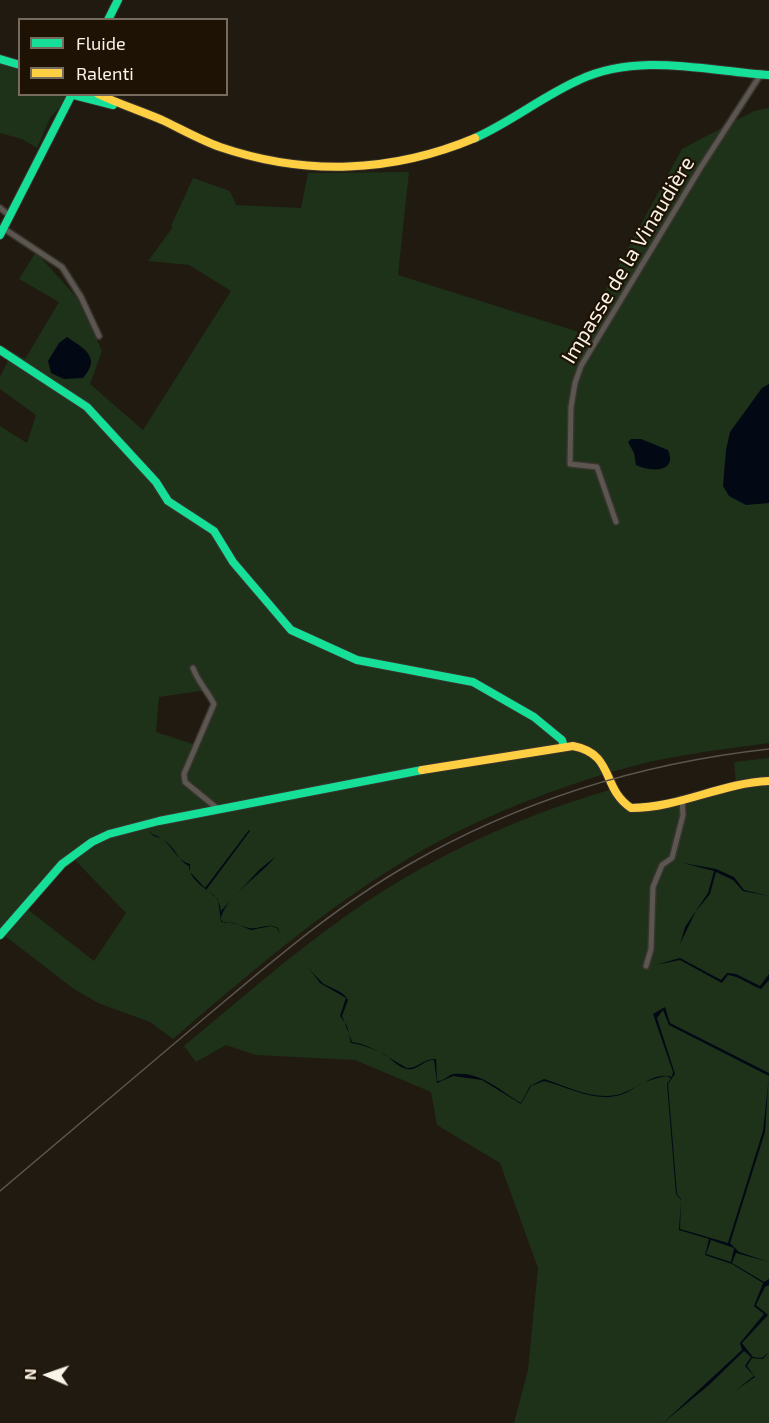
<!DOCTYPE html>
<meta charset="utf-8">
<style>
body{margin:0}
#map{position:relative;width:769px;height:1423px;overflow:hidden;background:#201a10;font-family:"Exo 2",sans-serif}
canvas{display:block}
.legend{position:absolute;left:18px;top:18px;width:210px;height:78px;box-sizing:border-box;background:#1d1203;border:2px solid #756c5f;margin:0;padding:8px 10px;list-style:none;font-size:18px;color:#faf3e8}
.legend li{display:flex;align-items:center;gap:12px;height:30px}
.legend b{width:30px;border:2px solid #756c5f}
.north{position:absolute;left:18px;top:1345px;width:60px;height:60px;-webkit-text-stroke:4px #1d1203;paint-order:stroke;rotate:272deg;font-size:16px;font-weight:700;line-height:24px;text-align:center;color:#faf3e8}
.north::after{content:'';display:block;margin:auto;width:21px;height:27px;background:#faf3e8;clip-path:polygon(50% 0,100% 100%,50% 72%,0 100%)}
</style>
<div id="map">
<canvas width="769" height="1423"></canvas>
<ul class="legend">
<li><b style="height:8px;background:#16e098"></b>Fluide</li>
<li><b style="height:8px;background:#ffcf43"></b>Ralenti</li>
</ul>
<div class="north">N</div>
</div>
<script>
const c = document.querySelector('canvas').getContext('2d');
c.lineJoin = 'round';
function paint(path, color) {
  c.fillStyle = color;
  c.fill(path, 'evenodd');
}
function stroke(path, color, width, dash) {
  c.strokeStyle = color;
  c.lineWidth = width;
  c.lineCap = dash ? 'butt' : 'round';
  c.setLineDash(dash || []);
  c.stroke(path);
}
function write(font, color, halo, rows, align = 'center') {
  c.font = font + ' "Exo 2",sans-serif';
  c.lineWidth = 4.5;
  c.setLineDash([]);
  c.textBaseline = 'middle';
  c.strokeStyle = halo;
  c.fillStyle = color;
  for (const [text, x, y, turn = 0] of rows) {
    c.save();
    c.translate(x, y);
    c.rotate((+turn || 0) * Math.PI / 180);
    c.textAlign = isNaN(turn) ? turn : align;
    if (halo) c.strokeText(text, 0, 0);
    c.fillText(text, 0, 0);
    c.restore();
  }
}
paint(new Path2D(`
 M0 60 19 66 20 94 70 95 50 118 37 148 22 139 0 133Z
 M769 108V743C716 750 659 757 608 773 552 790 495 812 443 839 343 892 258 966 173 1039L150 1022 98 1003 74 989 1 933 3 931 0 928V426L27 443 36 415 0 389V377L12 352 25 359 59 302 19 279 36 252 77 298 102 351 90 384 143 430 231 291 189 265 148 261 173 227 171 226 193 178 230 191 236 205 301 208 308 173 409 172 398 275 582 333 682 149 754 111ZM207 690 214 704 196 745 156 732 159 697ZM73 858 126 913 94 961 26 908Z
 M769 758V1423H514L528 1370 538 1268 500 1163 437 1125 431 1092 355 1060 256 1055 226 1045 196 1062 184 1046C236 1003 288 957 343 918 424 860 514 818 609 790L635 809 736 783 734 762Z`), '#1d3219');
paint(new Path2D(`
 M67 337C81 347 103 356 83 378L64 379 51 373 48 361 59 343Z
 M769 384V503L746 505 729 496 723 486 726 450 730 432 762 388Z
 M631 439H641L668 450C678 473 650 472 636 465L634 453 628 442Z
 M149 830 152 834C173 841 174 860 190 864V872L205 888 249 830 250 831 206 890C217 896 219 899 221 911L259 870 275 857C265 871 220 902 221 920L224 923C235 922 239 926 249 928 259 930 267 922 278 928L280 935 277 928 271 926 251 930 234 923 221 922 218 899C208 890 189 880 189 866 178 861 176 848 165 841 159 836 152 838 149 830Z
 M683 863 716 869 734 877 744 890 769 896 743 891 733 880 716 872 710 894 696 911 680 944 685 927 708 893 714 871Z
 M680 958 721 980 727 973 736 974 760 986 769 974V980L761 989C750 985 739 976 728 975L722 983 680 960 655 965Z
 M307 966C312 972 318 979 324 984 332 989 344 991 348 1000L342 1016 352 1042C372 1045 389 1058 407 1068 419 1068 424 1058 436 1059L437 1081C444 1082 447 1075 454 1074 481 1071 500 1091 521 1103L530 1086 544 1079C567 1086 591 1100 616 1095 634 1092 654 1070 672 1077L673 1072 653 1014 665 1007 670 1023 769 1073 765 1132 730 1243 739 1252 769 1262 736 1253 732 1263 764 1282 769 1279V1285L765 1287 756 1305 768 1315 742 1343 753 1357 762 1358 769 1352 763 1359 752 1358 747 1366 755 1377 735 1391 754 1376 745 1366 751 1357 744 1351 709 1385 663 1423 742 1350 740 1343 764 1314 754 1306 763 1283 732 1264 705 1255 709 1239 679 1230 681 1200 676 1194 667 1084 671 1078 666 1076C660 1077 654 1079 648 1081 639 1083 632 1091 623 1094 596 1104 569 1087 544 1081L531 1086 521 1104 482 1080 453 1076 437 1083 434 1060C424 1059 418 1071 407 1069 400 1068 393 1061 387 1056 379 1051 361 1044 351 1043L347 1026 340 1016 346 998 320 983ZM663 1010 669 1025 769 1076 763 1131 728 1243 680 1229 681 1199 677 1194 668 1084 675 1074 657 1018ZM711 1240 734 1248 731 1262 706 1254Z`), '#030815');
const street = new Path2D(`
 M0 208 9 215
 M3 228 62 267 81 297 99 336
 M616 522 597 467 570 464 571 407 575 383 581 366 701 167 761 74
 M193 668C198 682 207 690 214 704L184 774 185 782 218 809
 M646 966 651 949 653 887 662 865 672 858 683 815 682 799`);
const fast = new Path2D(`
 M108 20 118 0
 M0 59 20 65
 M70 94 113 105
 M475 138C511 122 543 96 579 80 638 52 707 71 769 75
 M0 235 72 94
 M0 350 87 407 156 482 168 501 214 531 233 562 291 630 357 660 473 682 534 717 562 740 564 747
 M0 935 62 864 92 842 109 834 159 821 422 770`);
const slow = new Path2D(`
 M98 94C119 104 141 111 162 120 181 129 200 140 220 147 305 176 392 173 475 138
 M422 770 573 746C615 754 601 788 631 808 679 808 721 783 769 781`);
stroke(street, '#39342e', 8);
stroke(fast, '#39342e', 10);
stroke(slow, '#39342e', 10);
stroke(street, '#5b564f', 5);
stroke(fast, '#16e098', 8);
stroke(slow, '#ffcf43', 8);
stroke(new Path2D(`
 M0 1191C67 1134 134 1077 201 1021 268 965 333 908 408 865 519 801 642 763 769 749`), '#5b564e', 1.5);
write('21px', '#faf3e8', '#1d1203', [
 ["Impasse de la Vinaudière",628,260,-59]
]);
</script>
